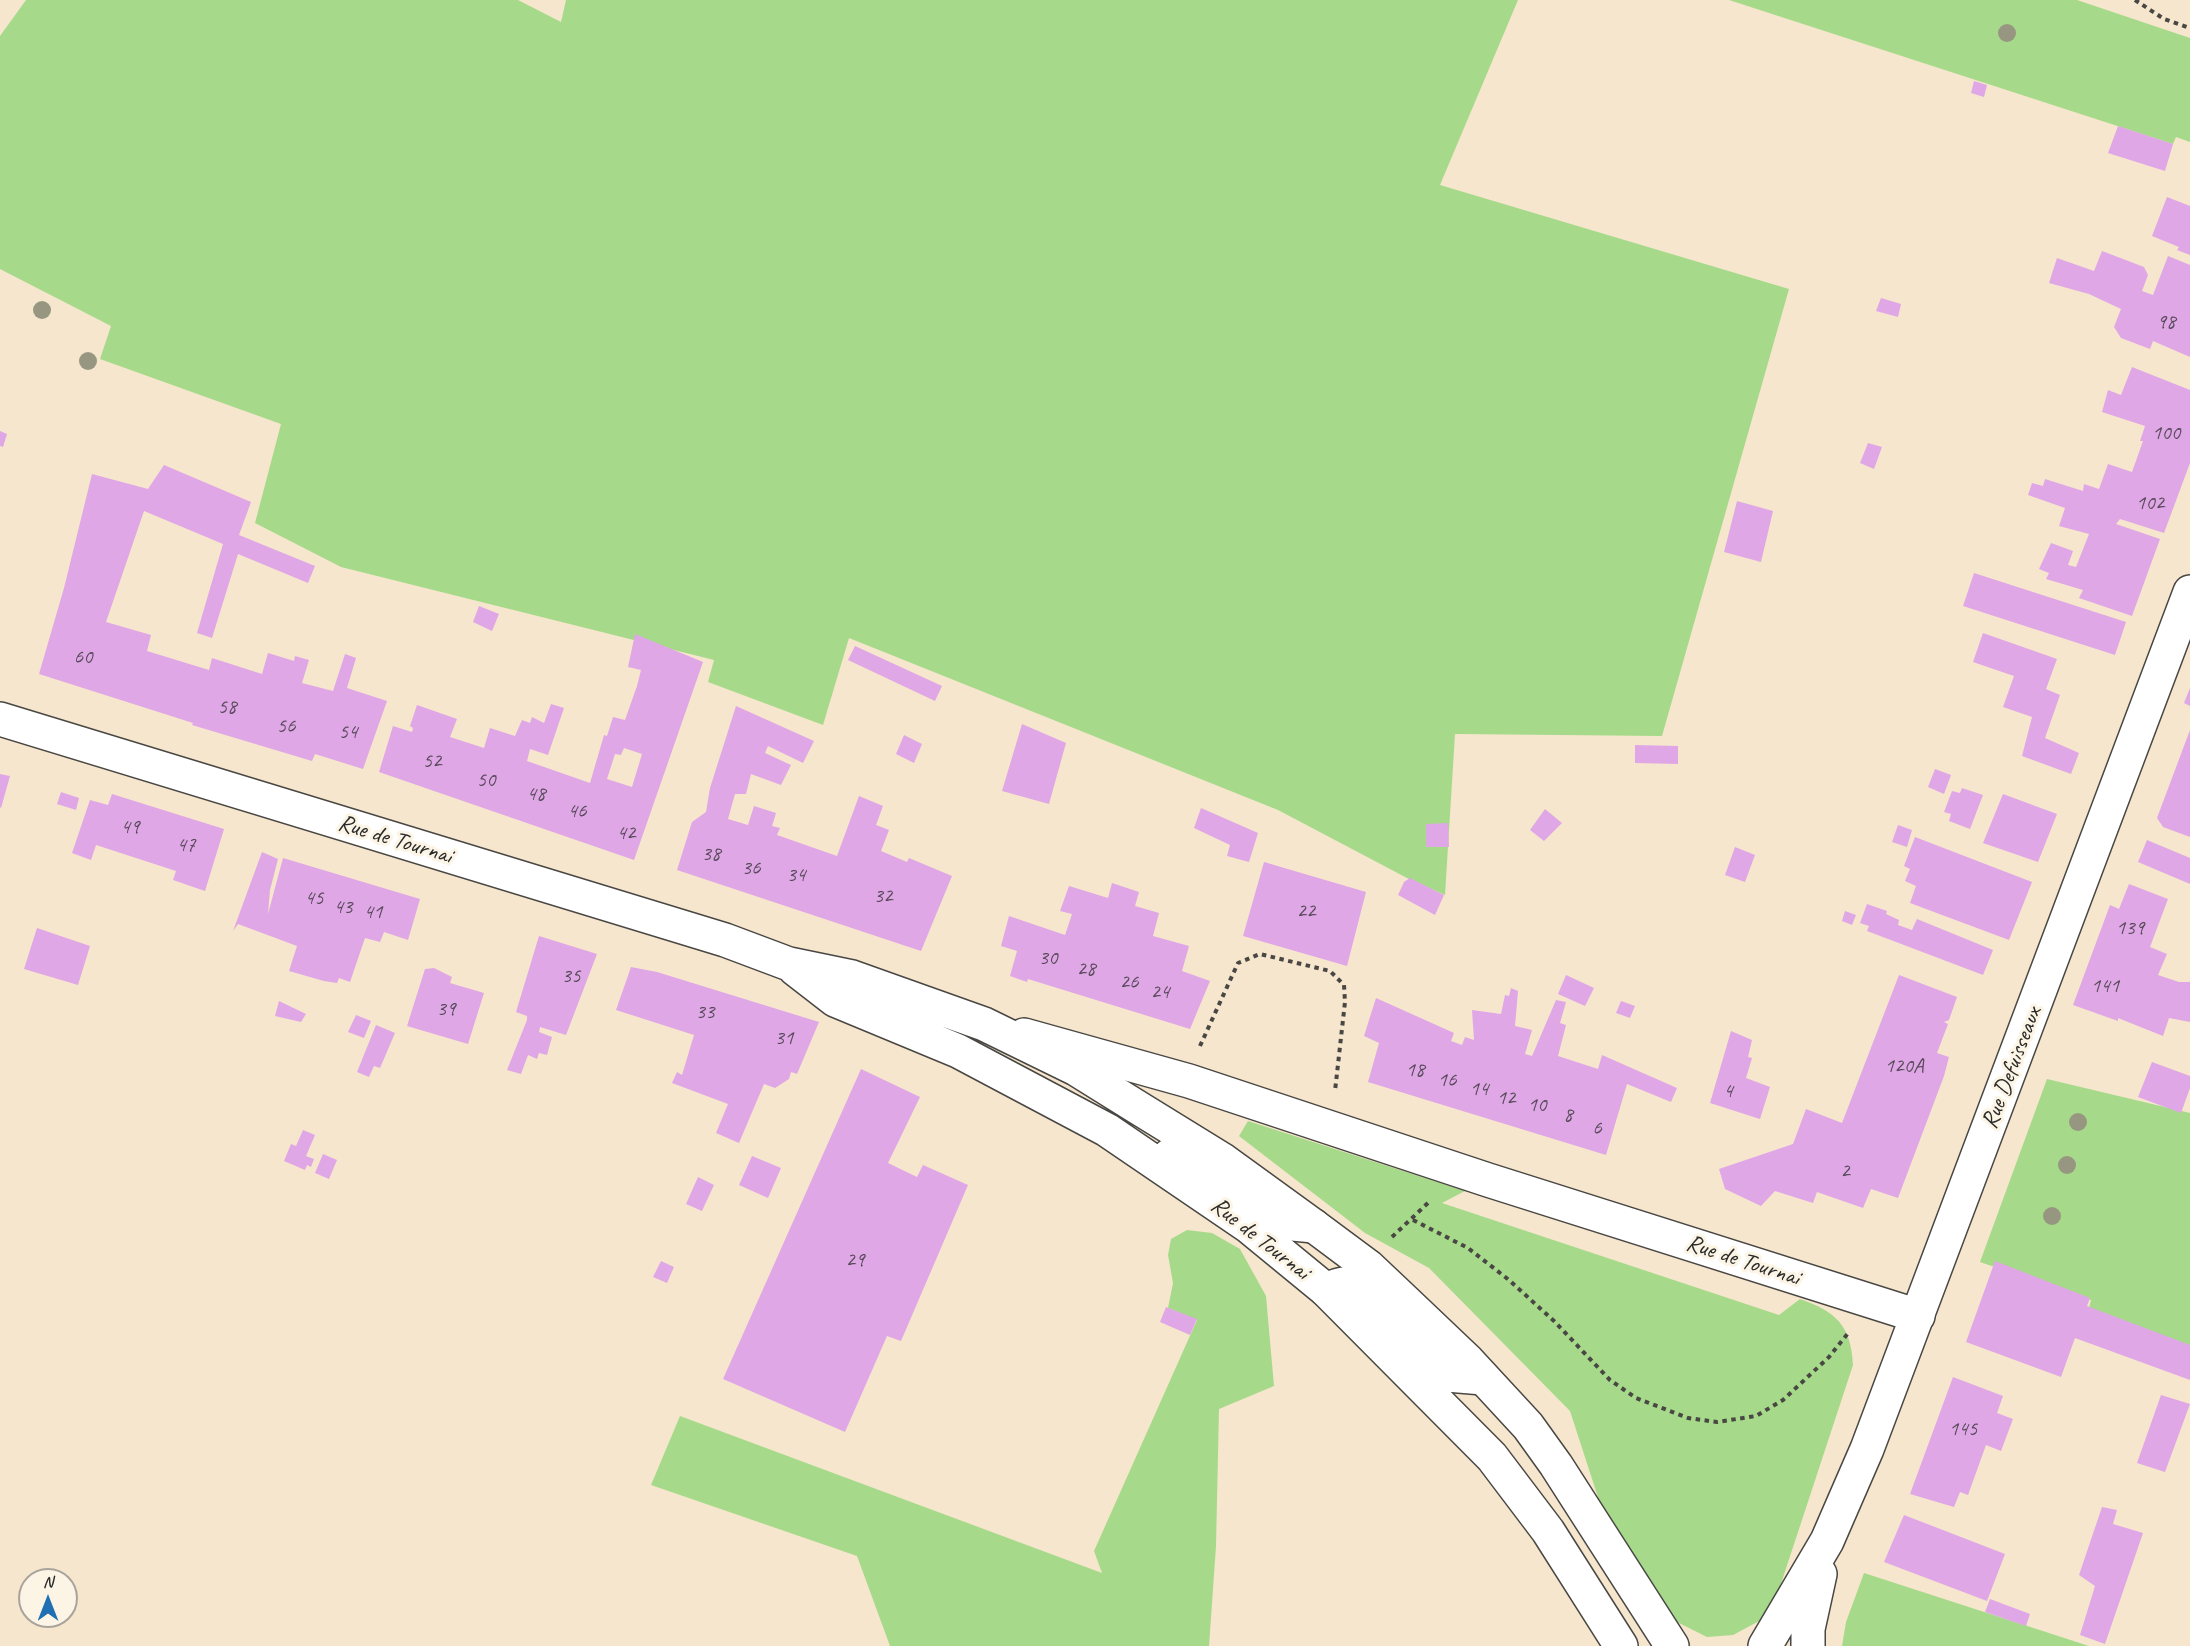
<!DOCTYPE html>
<style>
body{margin:0}
#map{position:relative;width:2190px;height:1646px;overflow:hidden;background:#f6e6cd;font-family:Caveat,sans-serif}
canvas{display:block}
.north{position:absolute;left:18px;top:1568px;width:60px;height:60px;box-sizing:border-box;background:#fcf5e5;border:2px solid #a8a49b;border-radius:50%;rotate:0deg;font-size:16px;font-weight:700;line-height:24px;text-align:center;color:#2b2b2b}
.north::after{content:'';display:block;margin:auto;width:21px;height:27px;background:#1f6fb2;clip-path:polygon(50% 0,100% 100%,50% 72%,0 100%)}
</style>
<div id="map">
<canvas width="2190" height="1646"></canvas>
<div class="north">N</div>
</div>
<script>
const c = document.querySelector('canvas').getContext('2d');
c.lineJoin = 'round';
function paint(path, color) {
  c.fillStyle = color;
  c.fill(path, 'evenodd');
}
function stroke(path, color, width, dash) {
  c.strokeStyle = color;
  c.lineWidth = width;
  c.lineCap = dash ? 'butt' : 'round';
  c.setLineDash(dash || []);
  c.stroke(path);
}
function write(font, color, halo, rows, align = 'center') {
  c.font = font + ' Caveat,sans-serif';
  c.lineWidth = 6;
  c.setLineDash([]);
  c.textBaseline = 'middle';
  c.strokeStyle = halo;
  c.fillStyle = color;
  for (const [text, x, y, turn = 0] of rows) {
    c.save();
    c.translate(x, y);
    c.rotate((+turn || 0) * Math.PI / 180);
    c.textAlign = isNaN(turn) ? turn : align;
    if (halo) c.strokeText(text, 0, 0);
    c.fillText(text, 0, 0);
    c.restore();
  }
}
paint(new Path2D(`
 M26 0H518L561 22 566 0H1518L1440 185 1789 289 1662 736 1455 734 1445 895 1407 878 1278 810 849 638 823 725 708 682 714 660 341 567 255 523 281 424 100 359 111 326 0 269V36Z
 M1729 0H2077L2190 38V142L2176 137 2173 144Z
 M2047 1079 2190 1113V1346L2088 1312 2091 1300 1980 1262Z
 M1248 1121 1465 1191 1442 1203 1779 1315 1800 1299C1837 1312 1851 1326 1853 1365L1773 1608 1761 1620 1733 1635 1707 1637 1677 1622 1656 1598 1607 1525 1570 1411 1429 1268 1365 1233 1239 1136Z
 M1187 1230 1212 1233 1240 1249 1266 1296 1274 1386 1219 1409 1216 1546 1209 1646H890L857 1556 651 1485 680 1416 1102 1573 1094 1551 1197 1320 1168 1308 1173 1283 1168 1255 1171 1239Z
 M1864 1573 2089 1646H1842L1846 1622Z`), '#a6da8a');
paint(new Path2D(`
 M1974 81 1987 85 1984 97 1971 93Z
 M2118 126 2173 144 2165 171 2108 153Z
 M2167 197 2190 206V255L2177 250 2179 247 2152 236Z
 M2102 251 2144 267 2148 275 2142 291 2153 295 2168 256 2190 265V357L2153 341 2150 349 2121 338 2114 327 2121 309 2089 294 2049 283 2057 258 2094 271Z
 M1881 298 1901 304 1898 317 1876 311Z
 M2132 367 2190 390V463L2164 533 2120 519 2116 524 2160 539 2132 616 2079 598 2083 590 2046 579 2049 573 2039 569 2051 543 2073 551 2068 565 2076 567 2089 534 2059 526 2065 508 2028 495 2032 483 2043 486 2045 479 2083 491 2084 484 2099 489 2108 464 2132 472 2143 441H2140L2145 426 2102 412 2108 390 2121 395Z
 M0 431 7 434 3 447 0 446Z
 M1868 443 1882 447 1874 469 1860 463Z
 M164 465 251 502 239 535 315 566 308 583 238 554 212 638 197 633 223 544 144 511 106 622 151 635 147 651 209 670 212 658 262 674 268 653 294 661 295 656 309 660 302 683 333 691 345 654 356 658 347 688 387 701 363 769 315 754 312 761 192 725 193 723 39 674 64 588 92 474 148 489Z
 M1737 501 1773 511 1761 562 1724 552Z
 M1974 573 2126 622 2115 655 1963 606Z
 M479 606 499 614 492 631 473 622Z
 M1983 633 2057 659 2046 689 2060 695 2045 738 2079 753 2071 774 2022 756 2032 717 2003 707 2014 676 1973 662Z
 M635 634 703 662 634 860 379 772 393 726 412 732 413 728 410 726 417 705 457 719 450 737 484 748 490 728 515 736 522 720 530 723 532 717 544 723 551 704 564 708 548 755 530 749 527 761 590 783 604 735 607 736 613 717 625 720 637 686 641 670 628 667ZM624 748 642 754 632 787 607 779 615 754 621 755Z
 M855 646 942 686 935 701 848 660Z
 M2190 688V706L2184 703Z
 M736 706 814 741 803 763 768 746 765 753 791 765 781 785 751 774 746 794H735L728 819 748 825 754 806 776 813 772 826 780 828 777 835 837 856 859 796 883 806 876 825 889 830 881 851 907 862 909 858 952 876 921 951 677 870 692 822 706 812 710 788Z
 M1022 724 1066 743 1049 804 1002 791Z
 M2190 730V837L2163 827 2157 818Z
 M904 735 922 744 914 763 896 754Z
 M1635 745 1678 746V764L1635 763Z
 M1935 769 1951 775 1944 794 1928 787Z
 M0 774 10 776 1 808 0 807Z
 M1962 788 1983 795 1970 829 1949 821 1951 814 1944 812 1952 791 1960 793Z
 M61 792 79 798 76 810 57 804Z
 M112 794 224 829 205 891 173 880 176 871 96 845 91 860 72 853 90 800 108 805Z
 M2003 794 2057 814 2038 862 1983 843Z
 M1201 808 1258 833 1249 862 1227 856 1230 845 1194 828Z
 M1545 809 1562 823 1544 841 1530 830Z
 M1448 823 1449 847H1426V824Z
 M1898 825 1912 830 1907 847 1892 842Z
 M1915 837 2032 882 2009 940 1910 903 1916 886 1905 881 1910 869 1904 866Z
 M2147 840 2190 858V884L2138 862Z
 M1735 847 1755 855 1745 882 1725 875Z
 M262 852 278 859 270 890 268 914 283 858 420 899 408 940 384 932 380 942 365 938 350 982 339 978 337 983 324 981 289 971 297 946 238 924 233 931Z
 M1264 862 1366 892 1347 966 1243 936Z
 M1410 878 1444 895 1435 915 1398 895 1404 882Z
 M1112 883 1139 892 1135 906 1159 913 1153 936 1189 946 1182 971 1210 981 1190 1029 1028 979 1027 982 1010 976 1017 951 1001 946 1009 916 1065 935 1072 914 1060 911 1069 886 1108 898Z
 M2129 884 2168 899 2150 947 2167 954 2158 975 2179 982H2190V1022L2169 1018 2163 1036 2118 1018V1021L2073 1005 2110 905 2119 909Z
 M1867 904 1887 911 1886 914 1899 920 1898 925 1912 930 1917 919 1993 950 1983 975 1867 931 1869 926 1860 923Z
 M1845 911 1856 915 1852 925 1842 921Z
 M37 928 90 946 78 985 24 969Z
 M539 936 597 954 566 1035 540 1027 539 1032 552 1037 547 1055 539 1053 537 1059 528 1055 521 1074 507 1070 527 1020V1016L516 1012Z
 M631 967 657 972 819 1022 797 1074 791 1072 789 1079 775 1088 764 1084 739 1143 716 1133 728 1104 672 1083 677 1072 682 1075 694 1035 616 1010Z
 M434 968 452 977 450 983 484 993 468 1044 407 1026 425 969Z
 M1566 975 1594 988 1585 1006 1558 994Z
 M1899 975 1957 997 1949 1020 1944 1022 1948 1024 1937 1053 1949 1057 1944 1076 1898 1198 1871 1189 1863 1208 1817 1192 1813 1203 1775 1191 1761 1206 1725 1189 1719 1169 1793 1144 1806 1109 1842 1123Z
 M1511 988 1518 991 1515 1026 1532 1030 1525 1054 1532 1056 1556 1000 1566 1002 1560 1023 1566 1025 1558 1056 1598 1069 1602 1055 1677 1088 1671 1102 1627 1084 1606 1155 1368 1082 1379 1043 1364 1036 1376 998 1454 1033 1451 1041 1462 1045 1465 1037 1474 1040 1472 1010 1501 1014 1505 995 1509 996Z
 M279 1001 306 1014 301 1022 275 1016Z
 M1621 1001 1635 1006 1630 1018 1616 1013Z
 M356 1015 371 1021 364 1038 348 1032Z
 M376 1025 395 1033 380 1068 374 1066 369 1077 357 1072Z
 M1731 1031 1752 1040 1748 1057 1752 1058 1746 1078 1770 1087 1760 1119 1710 1103Z
 M2152 1062 2190 1076V1088L2181 1113 2138 1097Z
 M861 1069 920 1097 888 1163 917 1177 923 1165 968 1185 901 1341 887 1336 845 1432 723 1379Z
 M303 1130 315 1135 306 1156 314 1159 311 1167 307 1165 305 1170 284 1161 291 1144 296 1146Z
 M323 1154 337 1160 329 1179 315 1173Z
 M752 1156 781 1168 768 1198 739 1185Z
 M698 1177 714 1185 702 1211 686 1204Z
 M661 1261 674 1267 667 1283 653 1277Z
 M1995 1261 2090 1298 2087 1306 2190 1345V1380L2075 1338 2061 1377 1966 1342Z
 M1166 1307 1197 1319 1190 1335 1160 1322Z
 M1953 1377 2003 1396 1997 1413 2013 1419 2001 1451 1986 1445 1968 1495 1960 1492 1954 1507 1910 1494Z
 M2161 1395 2190 1404 2165 1472 2137 1463Z
 M2102 1507 2117 1510 2113 1524 2143 1533 2105 1644 2080 1635 2095 1586 2079 1575Z
 M1904 1515 2005 1554 1987 1601 1884 1562Z
 M1990 1599 2030 1614 2026 1626 1985 1612Z`), '#dfa7e6');
const minor = new Path2D(`
 M1024 1035 1189 1081 1488 1180 1918 1316
 M1159 1165 1170 1155 1180 1156 1270 1218 1282 1223 1314 1226
 M1326 1290C1338 1285 1344 1281 1356 1287L1447 1375 1483 1378`);
const major = new Path2D(`
 M0 719 725 940 789 964 852 977 984 1024 1076 1069 1137 1107 1223 1160 1314 1226 1369 1267 1405 1301 1467 1360 1528 1426 1556 1465 1672 1646
 M795 969 835 1000 958 1051 1107 1130 1248 1226 1326 1290 1492 1457 1548 1531 1621 1646
 M1765 1646 1827 1541 1867 1449 2190 592
 M1808 1646V1629L1820 1574`);
stroke(minor, '#494743', 36);
stroke(major, '#494743', 36);
stroke(new Path2D(`
 M2135 0 2164 19 2190 28
 M1200 1046 1238 963 1260 954 1330 971 1344 985 1345 1002 1335 1091
 M1413 1220 1468 1248 1509 1280 1554 1321 1610 1380 1636 1398 1688 1418 1717 1422 1756 1416 1783 1400 1829 1357 1849 1332
 M1392 1237 1430 1201`), '#494743', 4, [4.5, 4.5]);
stroke(minor, '#fff', 33);
stroke(major, '#fff', 33);
c.fillStyle = '#979781';
for (const [x, y] of [
 [2007,33],
 [42,310],
 [88,361],
 [2078,1122],
 [2067,1165],
 [2052,1216]
]) {
  c.beginPath();
  c.arc(x, y, 9, 0, 2 * Math.PI);
  c.fill();
}
write('21px', '#584a5a', null, [
 ["98",2166,322],
 ["100",2166,433],
 ["102",2150,503],
 ["60",83,657],
 ["58",227,707],
 ["56",286,726],
 ["54",348,732],
 ["52",432,761],
 ["50",486,780],
 ["48",536,794],
 ["46",577,811],
 ["49",130,827],
 ["42",626,833],
 ["47",186,845],
 ["38",711,854],
 ["36",751,868],
 ["34",796,875],
 ["32",883,896],
 ["45",314,898],
 ["43",343,907],
 ["22",1306,911],
 ["41",373,912],
 ["139",2130,928],
 ["30",1048,958],
 ["28",1086,969],
 ["35",571,976],
 ["26",1129,982],
 ["141",2105,986],
 ["24",1160,992],
 ["39",446,1009],
 ["33",705,1012],
 ["31",784,1038],
 ["120A",1904,1066],
 ["18",1415,1070],
 ["16",1447,1080],
 ["14",1479,1089],
 ["4",1728,1091],
 ["12",1506,1098],
 ["10",1537,1105],
 ["8",1568,1115],
 ["6",1597,1128],
 ["2",1845,1171],
 ["29",855,1260],
 ["145",1963,1429]
]);
write('24px', '#2b2b2b', '#fcf5e5', [
 ["Rue de Tournai",395,840,17],
 ["Rue Defuisseaux",2012,1068,-69],
 ["Rue de Tournai",1260,1239,38],
 ["Rue de Tournai",1743,1261,18]
]);
</script>
